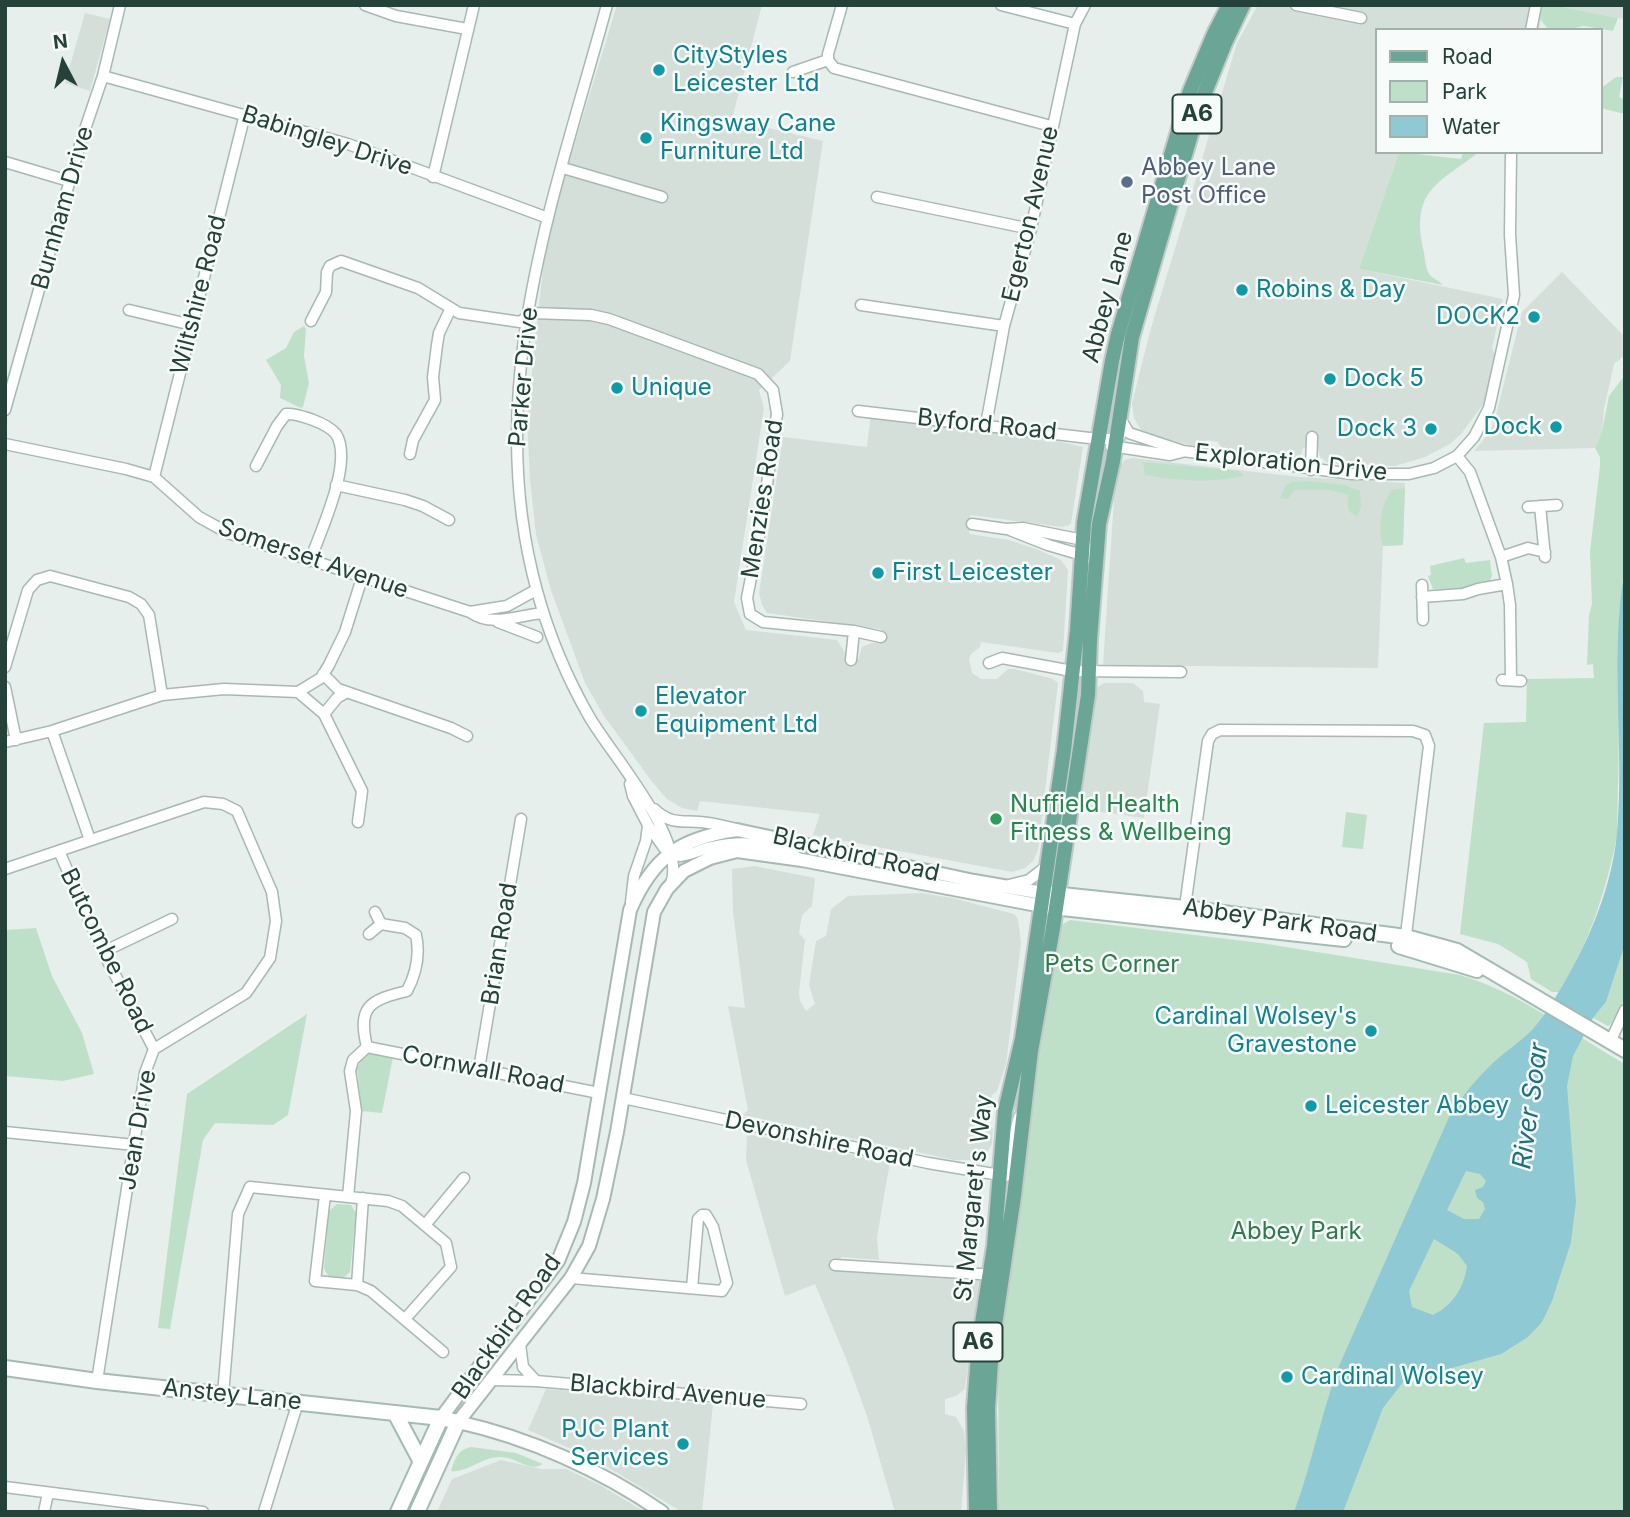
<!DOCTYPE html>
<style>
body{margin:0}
#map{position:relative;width:1630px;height:1517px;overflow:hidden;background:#e6efeb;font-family:Inter,sans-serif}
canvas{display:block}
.frame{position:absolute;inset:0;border:7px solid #24423a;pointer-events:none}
.legend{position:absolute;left:1375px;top:28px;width:228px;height:126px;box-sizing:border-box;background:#f7fbf9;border:2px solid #a3b1ad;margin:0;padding:9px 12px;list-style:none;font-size:21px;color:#24423a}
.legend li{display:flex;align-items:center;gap:14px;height:35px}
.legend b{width:35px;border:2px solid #a3b1ad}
.north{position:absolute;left:28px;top:28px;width:70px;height:70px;-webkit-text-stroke:5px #f7fbf9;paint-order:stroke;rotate:353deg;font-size:19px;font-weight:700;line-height:28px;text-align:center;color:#24423a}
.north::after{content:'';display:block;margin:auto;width:24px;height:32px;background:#24423a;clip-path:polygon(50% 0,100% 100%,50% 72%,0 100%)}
</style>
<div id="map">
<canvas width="1630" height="1517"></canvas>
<div class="frame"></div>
<ul class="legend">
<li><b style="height:9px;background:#6aa596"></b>Road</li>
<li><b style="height:19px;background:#bfe0c8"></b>Park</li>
<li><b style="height:19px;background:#8ec9d4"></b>Water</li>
</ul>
<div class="north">N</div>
</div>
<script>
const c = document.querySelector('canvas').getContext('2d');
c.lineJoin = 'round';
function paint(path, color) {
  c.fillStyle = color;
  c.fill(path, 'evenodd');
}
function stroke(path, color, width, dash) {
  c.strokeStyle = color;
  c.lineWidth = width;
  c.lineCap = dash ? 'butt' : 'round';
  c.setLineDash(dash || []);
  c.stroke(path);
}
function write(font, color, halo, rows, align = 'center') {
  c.font = font + ' Inter,sans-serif';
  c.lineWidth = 5;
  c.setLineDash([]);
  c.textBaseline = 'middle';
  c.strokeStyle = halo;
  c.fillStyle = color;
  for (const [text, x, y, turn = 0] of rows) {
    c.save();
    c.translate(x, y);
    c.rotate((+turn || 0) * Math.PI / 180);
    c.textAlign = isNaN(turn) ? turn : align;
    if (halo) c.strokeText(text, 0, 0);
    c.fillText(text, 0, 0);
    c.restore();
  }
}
paint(new Path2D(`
 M617 5H762L732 119 823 141 790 361 759 390 764 408 734 602 746 630 837 640 844 651 846 659 858 660 862 647 872 643H880L881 629 767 613 762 605 759 593 783 437 867 447 871 413 986 425 1083 447 1071 523 1069 525 1062 527 970 515 969 534 1009 540 1036 549 1061 560 1068 570 1063 651 1058 653 981 642 980 647 971 654 969 659 972 673 981 679H997L1008 669H1015L1053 679 1058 683 1038 850 1033 861 1025 868 1012 872 813 835 820 814 700 801 697 811 682 808 667 799 653 783 604 716 585 683 551 590 536 535 530 479 527 418 543 268 553 214Z
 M1258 5H1543L1539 30H1376V152H1399L1359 269 1503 299 1492 348 1497 359 1485 402 1461 434 1450 444 1425 457 1395 466 1328 463 1320 457 1318 449 1303 448 1301 455 1292 459 1222 449 1218 442 1207 440 1204 445 1199 447 1155 436 1141 430 1134 418 1132 403 1151 328 1237 43Z
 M1553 5H1625V19L1618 18Z
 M85 13 110 19 90 91 65 83Z
 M1562 272 1625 337V355L1614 364 1604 409 1602 431 1595 448 1474 451 1490 432 1495 419 1522 312Z
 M1132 458 1300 477 1405 483 1403 545 1383 546 1378 668 1103 665 1116 469 1125 460Z
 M1104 683H1133L1143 691 1144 702 1160 704 1144 818 1080 809 1096 688Z
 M754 866 815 878 812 906 802 915 799 933 805 940 799 993 800 1001 806 1011 815 1004 809 985 816 941 826 936 831 909 848 896 922 893 952 898 1014 914 1018 919 1021 943 1018 968 1006 1064 997 1091 992 1095 987 1121 993 1129 992 1144 985 1156 977 1160H954L743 1115 748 1110 728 1006 745 1008 733 912 732 869Z
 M747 1134 890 1162 877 1237 879 1260 841 1257 840 1271 979 1279 965 1389 956 1396 945 1399V1414L956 1417 964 1431 966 1451 961 1512H895L867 1416 847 1361 815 1284 785 1296 746 1160Z
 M546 1389 713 1404 702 1512H682L594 1459 528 1430Z
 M501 1460 541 1469H566L600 1485 645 1512H437L452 1479Z`), '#d4dfda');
paint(new Path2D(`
 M1543 5H1553L1618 18 1613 31 1584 26 1566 30 1548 29 1540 19Z
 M1616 77H1623L1619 97 1625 100V114L1600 108V89Z
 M1399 152 1461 159 1463 152H1479C1439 183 1411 190 1423 248 1425 255 1425 269 1430 275 1433 279 1439 280 1443 285L1359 269Z
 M304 326 306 329 304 356 309 383 303 407 301 408 280 398 281 385 266 360 286 348 294 332Z
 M1625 375V568L1622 584 1617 836C1606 891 1589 944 1559 992H1552L1531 979 1527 962 1498 944 1460 934 1484 723 1526 722 1527 679 1594 678 1593 664 1587 665 1589 615 1592 604 1590 552 1600 466V457L1595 448 1602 431 1609 396Z
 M1143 462 1239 471 1243 476C1211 483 1178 481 1145 475Z
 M1310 481 1345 485 1360 491 1361 507 1357 517 1348 510V495L1331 490H1294L1288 499 1280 498 1286 485 1292 482Z
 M1405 488 1403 545 1383 546C1377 528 1381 503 1392 490Z
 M1464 558 1466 563 1490 560 1492 576 1490 581 1457 591 1433 589 1428 576 1431 575 1430 566Z
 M1346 812 1367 815 1363 849 1342 847Z
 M1070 920 1261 943 1460 975C1521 993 1570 1033 1625 1064V1512H999L998 1354 1004 1287 1035 1062 1059 931 1063 924Z
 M36 928 52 976 82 1033 94 1074 63 1081 5 1076V930Z
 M1625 944C1625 967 1630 1013 1608 1026L1593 1018 1606 1002Z
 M307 1014 288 1115 273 1125 215 1123 203 1140 170 1329 158 1328 187 1094Z
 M370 1053 393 1057 382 1113 362 1111 357 1069 364 1054Z
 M337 1204 351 1205 356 1213 350 1272 343 1278 329 1277 324 1269 329 1211Z
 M471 1447 516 1453 543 1464C529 1473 515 1456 500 1457 482 1457 467 1473 451 1471 455 1459 457 1450 471 1447Z`), '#bfe0c8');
paint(new Path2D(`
 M1625 568V944L1606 1002 1593 1018 1573 1056 1567 1086 1576 1202 1571 1242 1552 1301 1542 1322 1528 1337 1501 1354 1403 1382 1383 1408 1343 1512H1294C1312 1464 1321 1414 1339 1366L1450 1115C1463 1095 1477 1078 1494 1062 1508 1049 1527 1038 1538 1023 1548 1011 1556 996 1564 983 1590 938 1612 886 1617 833 1625 745 1609 656 1625 568ZM1466 1171 1480 1174 1486 1181 1483 1187 1475 1190 1477 1198 1483 1202 1485 1209 1479 1219H1464L1447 1210ZM1434 1239 1458 1254 1467 1266C1464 1288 1453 1305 1433 1315L1412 1307 1409 1291Z`), '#8ec9d4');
const minor = new Path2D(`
 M365 5 396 16 467 29
 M607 5C554 199 481 389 537 591 549 635 567 678 590 718 613 757 687 839 671 884
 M842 5 828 54V60L834 68 1051 126
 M1001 5 1075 24
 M1296 5 1361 18
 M1531 30 1536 5
 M793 72 828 60
 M103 76 348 144 548 218
 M5 162 69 181
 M563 168 662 197
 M433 177 474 5
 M877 197 1031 229
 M861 305 1004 326
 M129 310 192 325
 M311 321 326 292 327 272 330 266 341 261 418 288 459 313 520 322 532 313 591 315 609 319 758 374 773 390 777 414 761 526 747 598 750 614 763 622 854 631 881 637
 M5 410 81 141 103 76 120 5
 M858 411 1098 439H1116L1120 436
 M1120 418 1129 433 1183 451 1352 474H1409L1434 468 1457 456 1474 437 1489 408 1514 295 1510 235 1511 152
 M986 425 1004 326 1031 229 1075 24 1085 5
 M5 444 126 469 154 477 199 517 228 533 470 612C492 628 518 615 543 613
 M1111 446 1170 455 1182 452
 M410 454 413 440 435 400 433 377 437 345 439 333 450 310
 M1457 456 1470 472 1501 557 1507 584 1510 605 1511 680
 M256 466 277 426 286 414C296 413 304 417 313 420 321 423 330 427 336 434 354 462 320 532 310 561
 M1311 470 1312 437
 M154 477 245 114
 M336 485 405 500 423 506 449 520
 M1540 506 1545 557
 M1528 507 1557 505
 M972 524 1006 529 1023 528 1083 540 1095 565
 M1010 530 1048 545 1082 555 1084 552
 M1501 557 1528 548 1545 552
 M1422 585 1423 620
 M1422 597 1463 594 1478 589 1507 584
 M470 612 507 606 536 590
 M498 622 537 637
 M851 660 854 631
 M989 663 1002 658 1072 671 1181 672
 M5 667 28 590 37 580 50 576 129 597 141 604 149 615 162 695
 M323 674 338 689 451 728 467 736
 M1502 680 1521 681
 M5 687 16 740
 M298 692 324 714 362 791 358 822
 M324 714 337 698 347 692
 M52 731 90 840
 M5 742 52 731 162 695 224 689 298 692 321 678 329 665 345 632 362 578
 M630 784 633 796 648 825 646 841 634 876 631 902
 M654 809C673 827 685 819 708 823 717 824 726 827 736 829
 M648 825 664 848 680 856C692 855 701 849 712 847 740 840 778 842 801 860
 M59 851 103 952 154 1049
 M5 869 204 802 223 804 237 811 272 892 276 921 270 958 246 993 154 1049 145 1073 97 1381
 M1009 885 1029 880 1047 866
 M1184 914 1208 741 1212 734 1220 730 1413 731 1425 735 1429 746 1405 943
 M369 934 381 924 375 912
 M103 952 172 919
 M1610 1042 1625 1010
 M367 1047 599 1093
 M479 1069 521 819
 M623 1098 928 1163 1006 1176
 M5 1132 135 1145
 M1005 1170 1019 1117
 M325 1195 315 1281 357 1285 371 1291 443 1352
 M348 1197 356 1111 350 1071 353 1060 367 1047C357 1006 370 1000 407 991 416 974 420 954 416 935L405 928 381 924
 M425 1225 464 1178
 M835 1265 995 1275
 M571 1278 722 1291 727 1283 713 1227 706 1215H702L698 1219 692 1288
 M357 1285 363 1198
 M520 1344 523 1367 536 1381
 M492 1380 536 1381 801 1404
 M223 1395 238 1214 250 1187 388 1201 402 1206 446 1243 451 1267 405 1319
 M5 1487 203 1512
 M44 1512 48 1493
 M264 1512 298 1402`);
const tertiary = new Path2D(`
 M441 1418 558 1261 574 1222 584 1183 630 910C653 857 680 838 737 830L974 881 1043 893
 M662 1512C601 1470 530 1438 458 1422L571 1278 589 1246 603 1199 617 1132 654 912 667 889 684 871 710 858 737 851 802 860 1042 906`);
const secondary = new Path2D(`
 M1043 893 1185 908 1406 937 1457 951 1625 1050
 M1044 906 1344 939
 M1399 946 1477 970
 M5 1368 97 1381 441 1418 458 1422 417 1512
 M395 1413 421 1462
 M398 1512 441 1418`);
const primary = new Path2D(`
 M976 1512 974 1408 979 1342 994 1246 1005 1111 1022 1039 1064 750 1077 631 1084 523 1112 361 1118 334 1190 91 1214 34 1229 5
 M990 1512 988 1409 992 1345 1014 1196 1031 1051 1053 928 1088 695 1090 640 1099 524 1113 461 1132 337 1199 107 1225 43 1243 5`);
stroke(minor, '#a8b8b2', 13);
stroke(tertiary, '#a8b8b2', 16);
stroke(secondary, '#a4bbb3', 18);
stroke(primary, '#c2cac8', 18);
stroke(minor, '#fff', 10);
stroke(tertiary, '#fff', 12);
stroke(secondary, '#fff', 14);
stroke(primary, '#6aa596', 14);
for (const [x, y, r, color] of [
 [659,70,7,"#0f9aa8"],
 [646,138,7,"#0f9aa8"],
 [1127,182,7,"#5c6f8a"],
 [1242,290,7,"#0f9aa8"],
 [1534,317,7,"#0f9aa8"],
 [1330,379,7,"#0f9aa8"],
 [617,388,7,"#0f9aa8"],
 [1556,427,7,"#0f9aa8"],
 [1431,429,7,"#0f9aa8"],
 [878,573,7,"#0f9aa8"],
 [641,711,7,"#0f9aa8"],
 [996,819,7,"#2e9e5b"],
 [1371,1031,7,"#0f9aa8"],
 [1311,1106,7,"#0f9aa8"],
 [1287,1377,7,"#0f9aa8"],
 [683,1444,7,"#0f9aa8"]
]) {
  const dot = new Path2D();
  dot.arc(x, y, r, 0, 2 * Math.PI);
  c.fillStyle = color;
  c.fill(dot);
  stroke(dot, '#f7fbf9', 2.5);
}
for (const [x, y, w] of [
 [1197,114,49],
 [978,1342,49]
]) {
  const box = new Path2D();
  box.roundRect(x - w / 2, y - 19.5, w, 39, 5);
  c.fillStyle = '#f7fbf9';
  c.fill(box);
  stroke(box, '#24423a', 2);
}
write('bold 23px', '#24423a', null, [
 ["A6",1197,114],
 ["A6",978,1342]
]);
write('24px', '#0d838f', '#f7fbf9', [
 ["CityStyles",673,56],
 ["Leicester Ltd",673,84],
 ["Kingsway Cane",660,124],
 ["Furniture Ltd",660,152],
 ["Robins & Day",1256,290],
 ["DOCK2",1520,317,"right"],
 ["Dock 5",1344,379],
 ["Unique",631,388],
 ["Dock",1542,427,"right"],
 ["Dock 3",1417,429,"right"],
 ["First Leicester",892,573],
 ["Elevator",655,697],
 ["Equipment Ltd",655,725],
 ["Cardinal Wolsey's",1357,1017,"right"],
 ["Gravestone",1357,1045,"right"],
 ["Leicester Abbey",1325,1106],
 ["Cardinal Wolsey",1301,1377],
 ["PJC Plant",669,1430,"right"],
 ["Services",669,1458,"right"]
], 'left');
write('24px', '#24423a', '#f7fbf9', [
 ["Babingley Drive",327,141,18],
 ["Burnham Drive",63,208,-74],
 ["Egerton Avenue",1031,214,-77],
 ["Wiltshire Road",199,295,-76],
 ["Abbey Lane",1108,297,-75],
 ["Parker Drive",524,377,-85],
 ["Byford Road",987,425,6],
 ["Exploration Drive",1291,463,6],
 ["Menzies Road",763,499,-81],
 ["Somerset Avenue",313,559,19],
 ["Blackbird Road",856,855,13],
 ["Abbey Park Road",1280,921,8],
 ["Brian Road",500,944,-81],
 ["Butcombe Road",106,951,64],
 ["Cornwall Road",483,1070,11],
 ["Jean Drive",138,1130,-80],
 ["Devonshire Road",819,1140,12],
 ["St Margaret's Way",974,1198,-84],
 ["Blackbird Road",507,1327,-55],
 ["Blackbird Avenue",668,1392,5],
 ["Anstey Lane",232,1395,6]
]);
write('24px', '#4e5e75', '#f7fbf9', [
 ["Abbey Lane",1141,168],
 ["Post Office",1141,196]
], 'left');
write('24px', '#27864d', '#f7fbf9', [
 ["Nuffield Health",1010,805],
 ["Fitness & Wellbeing",1010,833]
], 'left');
write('24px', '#2d7a4b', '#f7fbf9', [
 ["Pets Corner",1112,965],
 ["Abbey Park",1296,1232]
]);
write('italic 26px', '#1c6f80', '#f7fbf9', [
 ["River Soar",1531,1106,-82]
]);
</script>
